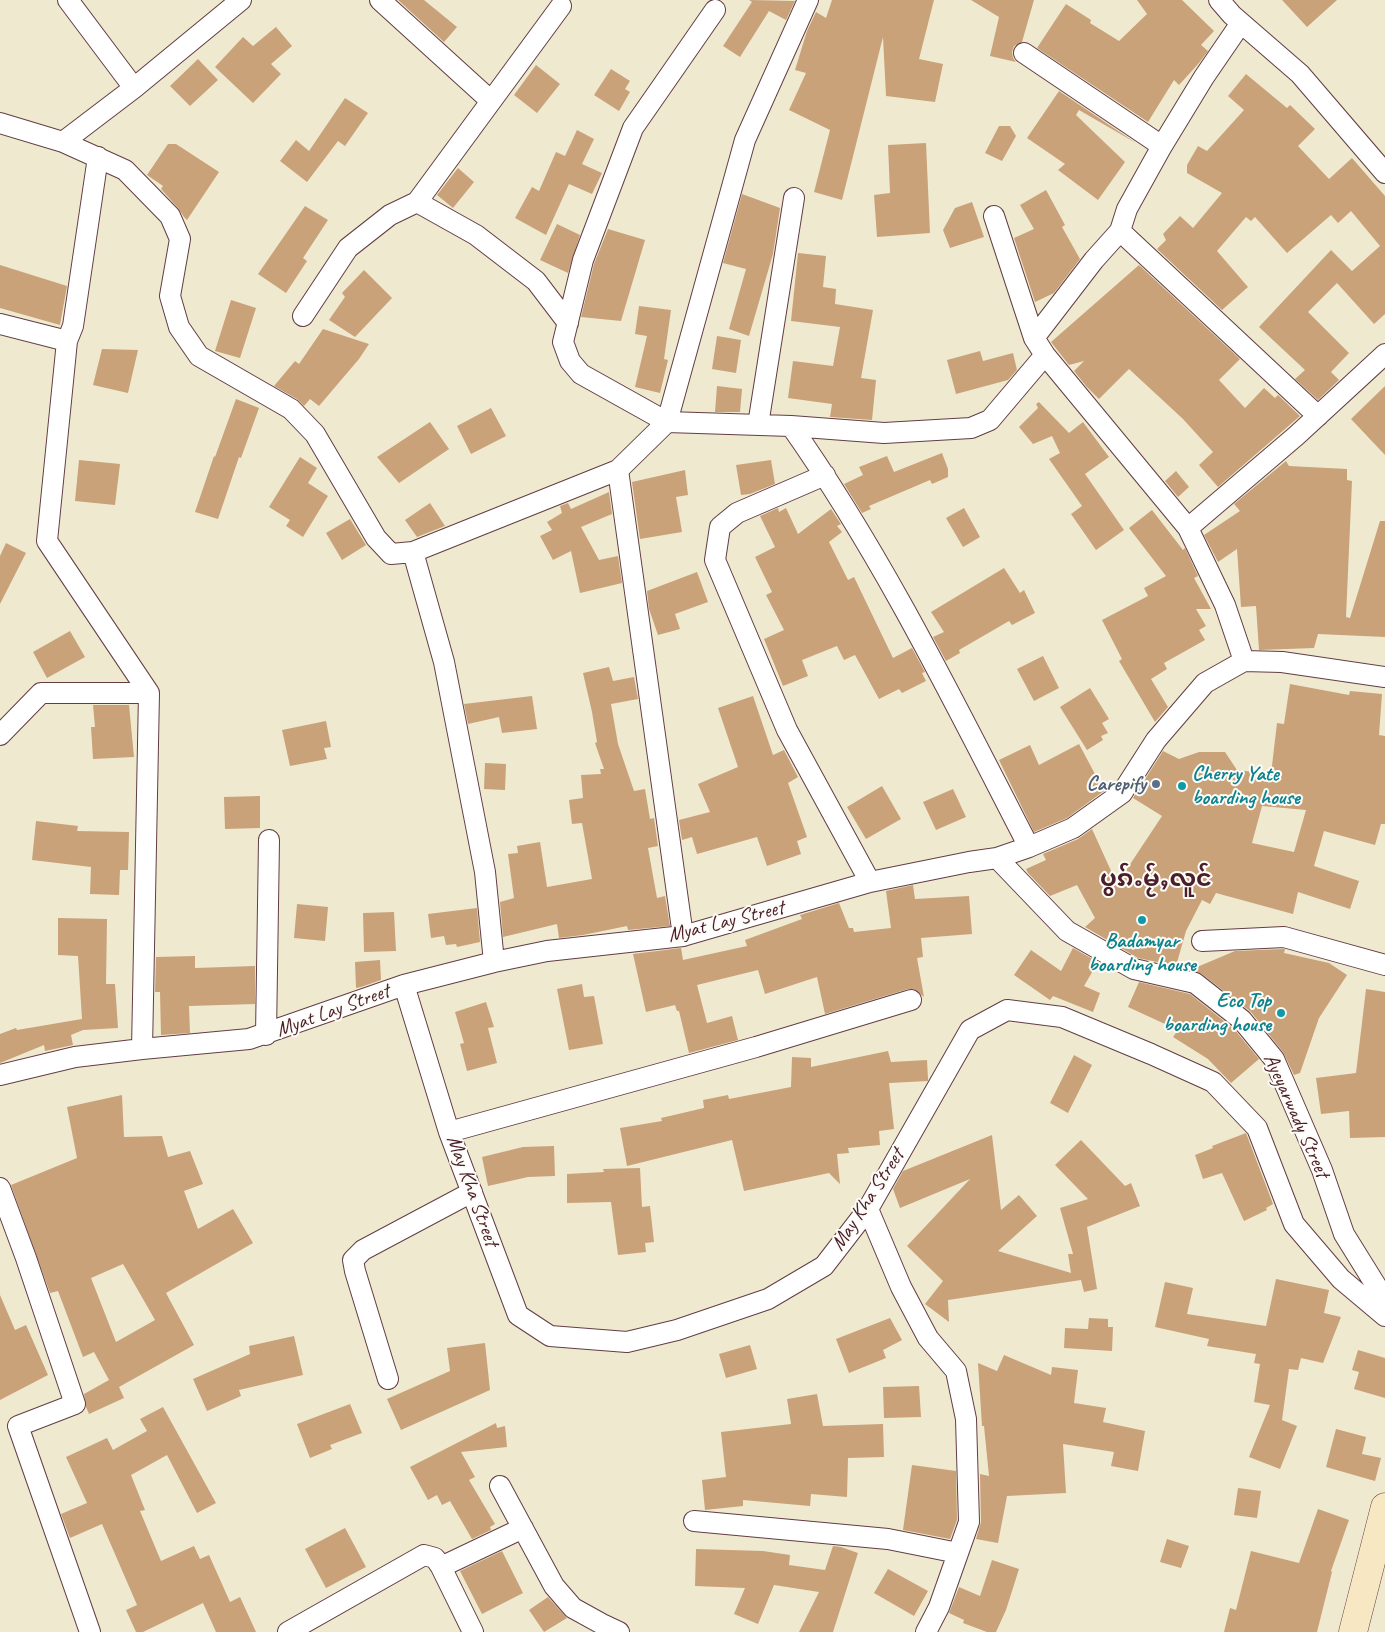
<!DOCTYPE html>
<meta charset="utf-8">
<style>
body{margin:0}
canvas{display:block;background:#efe9cf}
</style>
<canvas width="1385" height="1632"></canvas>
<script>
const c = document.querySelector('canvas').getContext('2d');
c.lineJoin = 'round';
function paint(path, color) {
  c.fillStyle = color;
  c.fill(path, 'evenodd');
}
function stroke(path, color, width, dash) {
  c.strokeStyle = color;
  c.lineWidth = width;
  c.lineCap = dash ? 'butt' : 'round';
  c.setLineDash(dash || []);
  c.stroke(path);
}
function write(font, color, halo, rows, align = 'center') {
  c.font = font + ' Caveat,"Noto Sans Myanmar",sans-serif';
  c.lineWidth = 4;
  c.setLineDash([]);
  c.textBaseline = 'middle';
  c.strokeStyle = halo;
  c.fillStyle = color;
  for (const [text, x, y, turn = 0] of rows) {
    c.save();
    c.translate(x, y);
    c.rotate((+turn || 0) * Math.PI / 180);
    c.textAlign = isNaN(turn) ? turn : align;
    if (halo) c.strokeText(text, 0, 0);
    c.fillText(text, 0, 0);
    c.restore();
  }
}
paint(new Path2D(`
 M398 0H424L457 27 444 42Z
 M749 0 795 1 786 20 769 11 740 57 723 46 752 2Z
 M832 0H934L919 59 943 64 935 102 886 96 883 37 842 200 814 192 830 130 789 110 806 73 795 70 807 31 816 12 826 18Z
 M971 0H1034L1022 42 1014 46 1012 52 1013 58 1016 62 990 56 999 17Z
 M1137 0H1182L1214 31 1201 45 1208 51 1199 63 1179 85 1174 80 1148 122 1037 48 1066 4 1091 20 1090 23 1119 41 1147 14Z
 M1282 0H1337L1307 27Z
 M276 27 292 46 271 64 281 74 253 103 215 67 243 37 253 46Z
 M198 59 218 80 190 106 170 86Z
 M536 65 560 84 537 113 514 95Z
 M611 69 630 81 625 89 630 92 619 111 594 95Z
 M1246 74 1287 108 1290 105 1315 129 1298 146 1329 179 1352 158 1385 196V314L1374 324 1337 283 1308 312 1349 353 1331 372 1339 380 1318 400 1295 379 1305 370 1259 327 1331 250 1352 271 1380 246 1351 211 1338 223 1331 215 1287 253 1255 217 1251 221 1246 217 1217 251 1248 287 1222 310 1157 249 1166 240 1163 234 1180 216 1193 228 1222 193 1187 173V165L1198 146 1207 151 1244 110 1228 96Z
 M1059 91 1136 143 1079 110 1076 115 1125 162 1098 200 1058 170 1065 164 1027 138Z
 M345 98 368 113 345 146 338 141 307 182 280 161 296 140 309 151Z
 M999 126H1010L1016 136 1002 161 985 153Z
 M577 130 594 139 582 164 602 173 592 194 569 184 546 235 515 218 532 187 539 191 556 152 565 156Z
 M926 143 930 233 877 237 874 195 890 193 888 145Z
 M168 144H176L219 172 187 220 184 217 178 208 161 189 163 186 147 175Z
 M458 168 474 182 453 208 437 195Z
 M1046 190 1065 225 1062 227 1080 259 1054 293 1035 302 1014 238 1034 229 1020 205Z
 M742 194 780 208 773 254 749 336 729 329 746 269 723 263Z
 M972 202 984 237 950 248 943 230 955 208Z
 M305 206 328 220 303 258 307 261 286 293 258 274Z
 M557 224 580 235 568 273 540 260Z
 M608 229 645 240 621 321 581 317 594 264Z
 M798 253 826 256 823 287 836 289 835 304 873 310 861 378 876 380 872 420 830 417 832 404 788 398 793 361 833 366 840 327 791 321Z
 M0 265 67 286 60 325 0 308Z
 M1139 265 1240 359 1219 380 1245 408 1264 388 1275 398 1278 395 1300 416 1218 487 1199 465 1213 452 1183 419 1129 369 1099 399 1086 386 1074 371 1084 361 1069 365 1051 342Z
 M364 270 392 298 355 337 329 320 345 297 342 293Z
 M231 300 256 308 240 358 215 351Z
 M639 306 671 310 664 359 668 360 660 393 635 387 647 336 635 334Z
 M323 329 369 344 359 359 319 406 310 399 304 406 297 399 274 386 295 361 299 364Z
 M717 336 741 340 736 373 712 369Z
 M102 349 138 350 128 393 93 385Z
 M980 351 983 361 1013 353 1017 370 1008 380 956 394 947 360Z
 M717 386 742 389 740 412H715Z
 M1385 386V455L1351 419Z
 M236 399 259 408 241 458 239 457 218 519 195 512 214 456 215 457Z
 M1039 402 1069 433 1083 422 1109 457 1085 474 1124 530 1096 550 1071 514 1082 506 1049 459 1060 453 1052 436 1033 444 1019 427 1038 408 1036 404Z
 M491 408 506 436 471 454 457 426Z
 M430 422 449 449 399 483 377 457Z
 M942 453 948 469V477L932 484 930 480 869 506 871 509 862 513 844 484 863 475 859 467 887 456 894 472Z
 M300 457 317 468 308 483 328 496 303 537 286 526 290 520 269 507Z
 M79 460 120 464 115 505 75 501Z
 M771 460 775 484 750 494 741 495 736 465Z
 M1286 461 1289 466 1347 469V480L1352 481 1346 617 1350 618 1380 521H1385V637L1318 634 1314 648 1259 650 1256 606 1241 607 1237 549 1218 562 1204 535 1240 511 1234 504Z
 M685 470 688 495 676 497 682 532 640 539 632 482Z
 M1176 471 1189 487 1178 497 1165 481Z
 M609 492 612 514 581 527 599 560 618 556 622 583 580 593 571 551 553 560 540 536 552 530 547 522 562 513 560 506 568 503 571 509Z
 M430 503 445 526 417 537 405 520Z
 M778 508 779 512 786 508 798 534 831 509 841 524 837 526 842 532 829 542 848 580 854 577 893 658 912 648 925 672 922 673 926 681 902 693 899 689 879 699 855 655 844 660 837 646 802 660 808 676 783 686 764 639 784 630 766 595 772 592 755 557 775 547 760 516Z
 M964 508 980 537 963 547 946 518Z
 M1152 510 1183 550 1185 548 1198 576 1194 578 1211 609H1196L1206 626 1199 630 1205 640 1164 663 1167 669 1151 679 1168 707 1155 722 1119 661 1122 659 1102 620 1148 596 1144 588 1166 576 1129 528Z
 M350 519 366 545 342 560 326 533Z
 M6 543 26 553 0 604V556Z
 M1004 568 1020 593 1024 590 1035 613 1012 625 1009 621 959 650 960 653 946 661 933 637 944 632 931 612Z
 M697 572 708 602 675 614 680 629 658 635 649 609 647 591Z
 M70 631 85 657 47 678 33 652Z
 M1043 656 1059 688 1034 701 1017 669Z
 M609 667 613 681 634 677 638 699 611 704 618 744 634 791 645 789 650 819 654 818 658 846 648 848 657 898 665 896 670 926 628 930 627 926 583 935 559 938 557 924 503 937 500 902 514 898 508 854 518 853 517 846 540 842 547 887 592 879 582 823 572 824 569 800 583 798 581 775 601 774 600 769H604L595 743 597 742 592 712 583 673Z
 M1290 684 1349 695 1350 691 1382 694 1379 735 1385 736V824H1381L1375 845 1324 831 1314 866 1359 881 1350 909 1298 892 1293 914 1216 893 1210 904 1202 900 1186 931 1176 966 1138 958 1085 927 1095 918 1077 885 1050 896 1028 873 1026 869 1046 860 1043 854 1078 839 1092 829 1117 884 1162 816 1133 798 1163 751 1179 759 1199 752H1225L1237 770 1271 774 1277 723 1284 724ZM1262 806 1306 810 1294 852 1252 843Z
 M1090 688 1109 719 1102 723 1108 733 1101 736 1103 740 1087 750 1060 707Z
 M532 696 537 729 502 733 499 717 468 724 464 704Z
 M753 696 773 755 784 750 798 777 788 783 807 837 797 841 801 854 767 866 757 837 697 854 692 837 682 840 679 820 710 812 698 784 738 767 718 708Z
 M93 705H129L134 757 93 759 91 727H95Z
 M326 721 331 747 324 748 327 759 290 766 282 730Z
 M1079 744 1104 791 1067 818 1034 832 999 760 1030 745 1039 765Z
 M485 763 506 764 505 790 484 789Z
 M882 786 901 819 866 839 847 807Z
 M953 789 966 817 936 830 923 802Z
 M260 796V828L225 829 224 797Z
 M36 821 78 826 77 831 129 832 128 870H120L119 895 90 894 91 867 32 860Z
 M913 885 915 899 969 896 972 934 921 938 923 957 917 958 924 997 914 989H908L825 1014 817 977 765 994 758 970 697 985 707 1023 732 1016 738 1040 689 1053 679 1011H677L675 1005 646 1012 633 954 681 948 683 960 747 946 745 940 802 919 800 915 839 903 849 928H853L854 932 891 928 886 891Z
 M297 904 328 907 325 941 294 938Z
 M477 908 480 942 457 947 456 944 446 945 444 936 431 938 428 914Z
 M394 912 396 951 364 952 363 913Z
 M58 918 107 919 106 984H115L118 1028 83 1030 71 1035 73 1045 45 1051 44 1045 0 1063V1034L16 1028 17 1030 82 1019 78 956 58 955Z
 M1073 948 1098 962 1084 986 1100 993 1093 1012 1053 996 1050 1000 1014 975 1031 950 1061 971Z
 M1283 949H1285L1284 953 1329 963 1347 975 1319 1018 1300 1073 1294 1075 1283 1052 1251 1012 1202 974 1190 970 1235 951Z
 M195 956V968L255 966V1004L189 1006 190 1033 161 1035 160 992H155L156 957Z
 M380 960 381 980 361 987 356 988 355 962Z
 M1139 982 1190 994 1234 1029 1259 1059 1231 1083 1208 1059 1173 1037 1178 1030 1128 1007Z
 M582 984 584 997 594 996 603 1044 569 1050 557 989Z
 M1366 989 1385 992V1137L1350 1138 1349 1111 1321 1114 1316 1078 1356 1073Z
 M486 1002 494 1027 488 1028 497 1063 467 1071 460 1044 464 1043 455 1012Z
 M888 1051 891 1062 927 1060 928 1079V1081L889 1083 894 1129 879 1131 880 1145 848 1148 849 1153 837 1154 840 1184 829 1173 744 1191 732 1140 627 1166 620 1128 662 1121 661 1118 704 1108 703 1100 728 1095 729 1099 791 1087 792 1057 811 1058V1067Z
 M1074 1055 1092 1065 1068 1113 1050 1103Z
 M122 1095 124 1137 162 1136 168 1157 190 1151 203 1184 184 1191 198 1229 233 1209 253 1243 166 1293 194 1345 119 1387 124 1398 89 1414 86 1407 84 1394 109 1380 94 1352 83 1357 58 1291 50 1293 11 1185 77 1158 67 1107ZM123 1264 155 1320 116 1342 91 1278Z
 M1246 1133 1273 1204 1266 1208 1267 1210 1244 1221 1222 1173 1203 1179 1195 1155 1213 1148 1212 1146Z
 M992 1135 1001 1210 1019 1195 1037 1216 998 1251 1071 1273 1068 1254H1073L1060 1208 1088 1199 1055 1165 1081 1140 1125 1186 1131 1183 1140 1206 1087 1227 1097 1289 1084 1292 1081 1280 948 1300 949 1322 925 1304 943 1281 907 1246 970 1179 900 1208 893 1189 903 1171Z
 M554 1146 555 1176 528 1177 488 1186 482 1157 523 1147Z
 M640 1168 642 1207 650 1206 654 1242 645 1243 646 1252 618 1255 611 1202 567 1203V1174L604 1172 603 1169Z
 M1276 1279 1329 1290 1324 1313 1341 1317 1323 1363 1301 1358 1298 1370 1289 1369 1282 1420 1297 1426 1280 1469 1249 1457 1270 1405 1254 1402 1260 1364 1254 1363 1256 1354 1207 1346 1209 1339 1155 1327 1165 1282 1193 1288 1187 1314 1266 1326Z
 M0 1295 15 1330 26 1325 48 1375 0 1400Z
 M890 1318 902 1340 883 1350 886 1358 849 1373 836 1339Z
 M1089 1318 1108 1319V1327H1113L1112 1351 1064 1348 1065 1328 1088 1329Z
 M294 1336 303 1375 239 1390 241 1396 207 1411 193 1379 250 1354 249 1346Z
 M485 1343 490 1390 401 1430 387 1399 450 1371 447 1348Z
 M750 1345 757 1369 726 1378 719 1354Z
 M1358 1350 1385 1358V1398L1354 1389 1359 1372 1352 1370Z
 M1004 1355 1051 1375 1052 1367 1078 1370 1074 1403 1106 1408 1103 1422 1145 1431 1138 1471 1111 1466 1114 1452 1063 1444 1066 1493 1007 1496 998 1543 976 1539 981 1522 980 1474 989 1476 984 1426H982L978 1363 997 1371Z
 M919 1386 921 1417 884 1418 883 1387Z
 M817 1394 823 1426 883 1424 884 1457 848 1458 847 1497 811 1494 810 1506 743 1500V1506L705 1510 702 1480 726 1477 721 1432 791 1424 787 1399Z
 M350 1404 362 1433 330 1445 332 1449 310 1458 297 1424Z
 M163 1407 216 1503 197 1513 167 1455 131 1475 145 1510 140 1511 161 1561 194 1546 200 1559 209 1555 230 1602 240 1597 256 1632H216L203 1603 143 1632H136L126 1610 137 1605 102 1524 70 1538 61 1514 87 1503 66 1457 107 1438 113 1450 147 1431 140 1419Z
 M496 1423 497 1428 505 1426 507 1447 461 1452 475 1477 469 1480 495 1524 490 1527 491 1530 472 1539 450 1501 442 1505 437 1495 428 1500 410 1467Z
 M1336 1429 1366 1437 1362 1454 1381 1458 1375 1481 1326 1467Z
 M912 1465 956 1471 957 1520 950 1539 903 1530Z
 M1238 1488 1261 1491 1257 1518 1234 1515Z
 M1318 1509 1349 1520 1331 1571 1332 1572 1317 1632H1224L1230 1608 1236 1610 1251 1551 1299 1563Z
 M345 1528 366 1567 326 1588 305 1549Z
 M1167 1539 1189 1546 1181 1568 1160 1562Z
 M833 1546 841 1547 858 1553 833 1632H799L819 1592 774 1585 758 1624 734 1614 745 1588 695 1586 696 1549 763 1551 790 1555 789 1565 825 1570Z
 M502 1551 523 1593 482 1614 460 1571Z
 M992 1560 1019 1569 1006 1610 996 1632H987L963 1623 964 1620 949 1613 959 1587 980 1596Z
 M888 1569 928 1591 914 1616 874 1593Z
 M548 1597 567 1618 544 1632 529 1610Z`), '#c9a27a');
const street = new Path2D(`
 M68 0 134 88
 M380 0 491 101
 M1219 0 1232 15 1300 74 1385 173
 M715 10 633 128 583 260 563 342 570 361 581 374 667 422 791 426 884 433 971 428 990 420 1045 355
 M1024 53 1162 146
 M0 123 63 142 134 88 241 0
 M63 142 125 170 170 216 180 239 170 296 179 327 199 356 291 409 315 434 376 538 391 554 413 552 618 470 667 422 745 140 808 0
 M98 157 73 326 67 341 47 541 149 693 142 1049
 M417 202 476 235 536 281 568 323
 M994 216 1034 338 1045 355 1188 528 1225 605 1244 661
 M1120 231 1318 416
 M303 316 348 248 390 215 417 202 561 6
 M0 324 67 341
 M1034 338 1094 260 1120 231 1127 209 1162 146 1204 77 1241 23
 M758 425 794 198
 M791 426C884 558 955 704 1029 847
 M618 470 683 936
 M825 475 737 513 720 527 715 560 787 730 870 882
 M1188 528 1296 436 1385 354
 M413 552 444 662 485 872 494 962
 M0 735 41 693H149
 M997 858 1067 931 1134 969 1195 983 1242 1020 1274 1059 1322 1170 1344 1234 1380 1292 1385 1296
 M1202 941 1284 937 1385 965
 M404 985 449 1132 518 1315 550 1336 627 1342 677 1330 768 1299 824 1266 868 1209 970 1030 1007 1010 1062 1017 1151 1054 1213 1082 1257 1128 1294 1224 1341 1279 1385 1316
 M266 1035 269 840
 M0 1075 75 1057 142 1049 249 1039 404 985 494 962 547 951 683 936 870 882 969 862 997 858 1029 847 1073 828 1122 793 1156 740 1205 683 1244 661 1282 662 1385 677
 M449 1132 756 1047 911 1000
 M0 1188 26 1258 75 1404 18 1426 90 1632
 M868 1209 901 1287 928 1338 956 1371 966 1419 969 1522 939 1607 926 1632
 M388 1379 355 1271 353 1260 363 1250 472 1192
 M500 1486 554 1586 573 1608 602 1624 619 1632
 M694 1521 888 1539 958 1553
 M441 1567 523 1528
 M288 1632 424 1555 435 1558 441 1567 473 1632`);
const secondary = new Path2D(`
 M1353 1632 1385 1507`);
stroke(street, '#633d44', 22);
stroke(secondary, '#633d44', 29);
stroke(street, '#fff', 20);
stroke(secondary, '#f7e8c3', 28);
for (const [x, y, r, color] of [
 [1156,784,5,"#5c6f8a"],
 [1182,786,5,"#0f9aa8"],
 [1142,920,5,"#0f9aa8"],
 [1281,1013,5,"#0f9aa8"]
]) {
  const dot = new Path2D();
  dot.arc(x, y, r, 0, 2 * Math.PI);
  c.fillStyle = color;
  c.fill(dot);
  stroke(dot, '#fdfcf7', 2);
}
write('bold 21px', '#0d838f', '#fdfcf7', [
 ["Cherry Yate",1192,774],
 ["boarding house",1192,798],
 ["Badamyar",1142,941,"center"],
 ["boarding house",1142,965,"center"],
 ["Eco Top",1271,1001,"right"],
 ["boarding house",1271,1025,"right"]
], 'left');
write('bold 21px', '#4e5e75', '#fdfcf7', [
 ["Carepify",1146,784]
], 'right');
write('21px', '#4a1f2b', '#fdfcf7', [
 ["Myat Lay Street",726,922,-14],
 ["Myat Lay Street",333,1011,-20],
 ["Ayeyarwady Street",1296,1116,66],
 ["May Kha Street",472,1191,70],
 ["May Kha Street",868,1200,-57]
]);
write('bold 24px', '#4a1f2b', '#fdfcf7', [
 ["ပွၵ်ႉမႂ်ႇလူင်",1156,880]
]);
</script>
